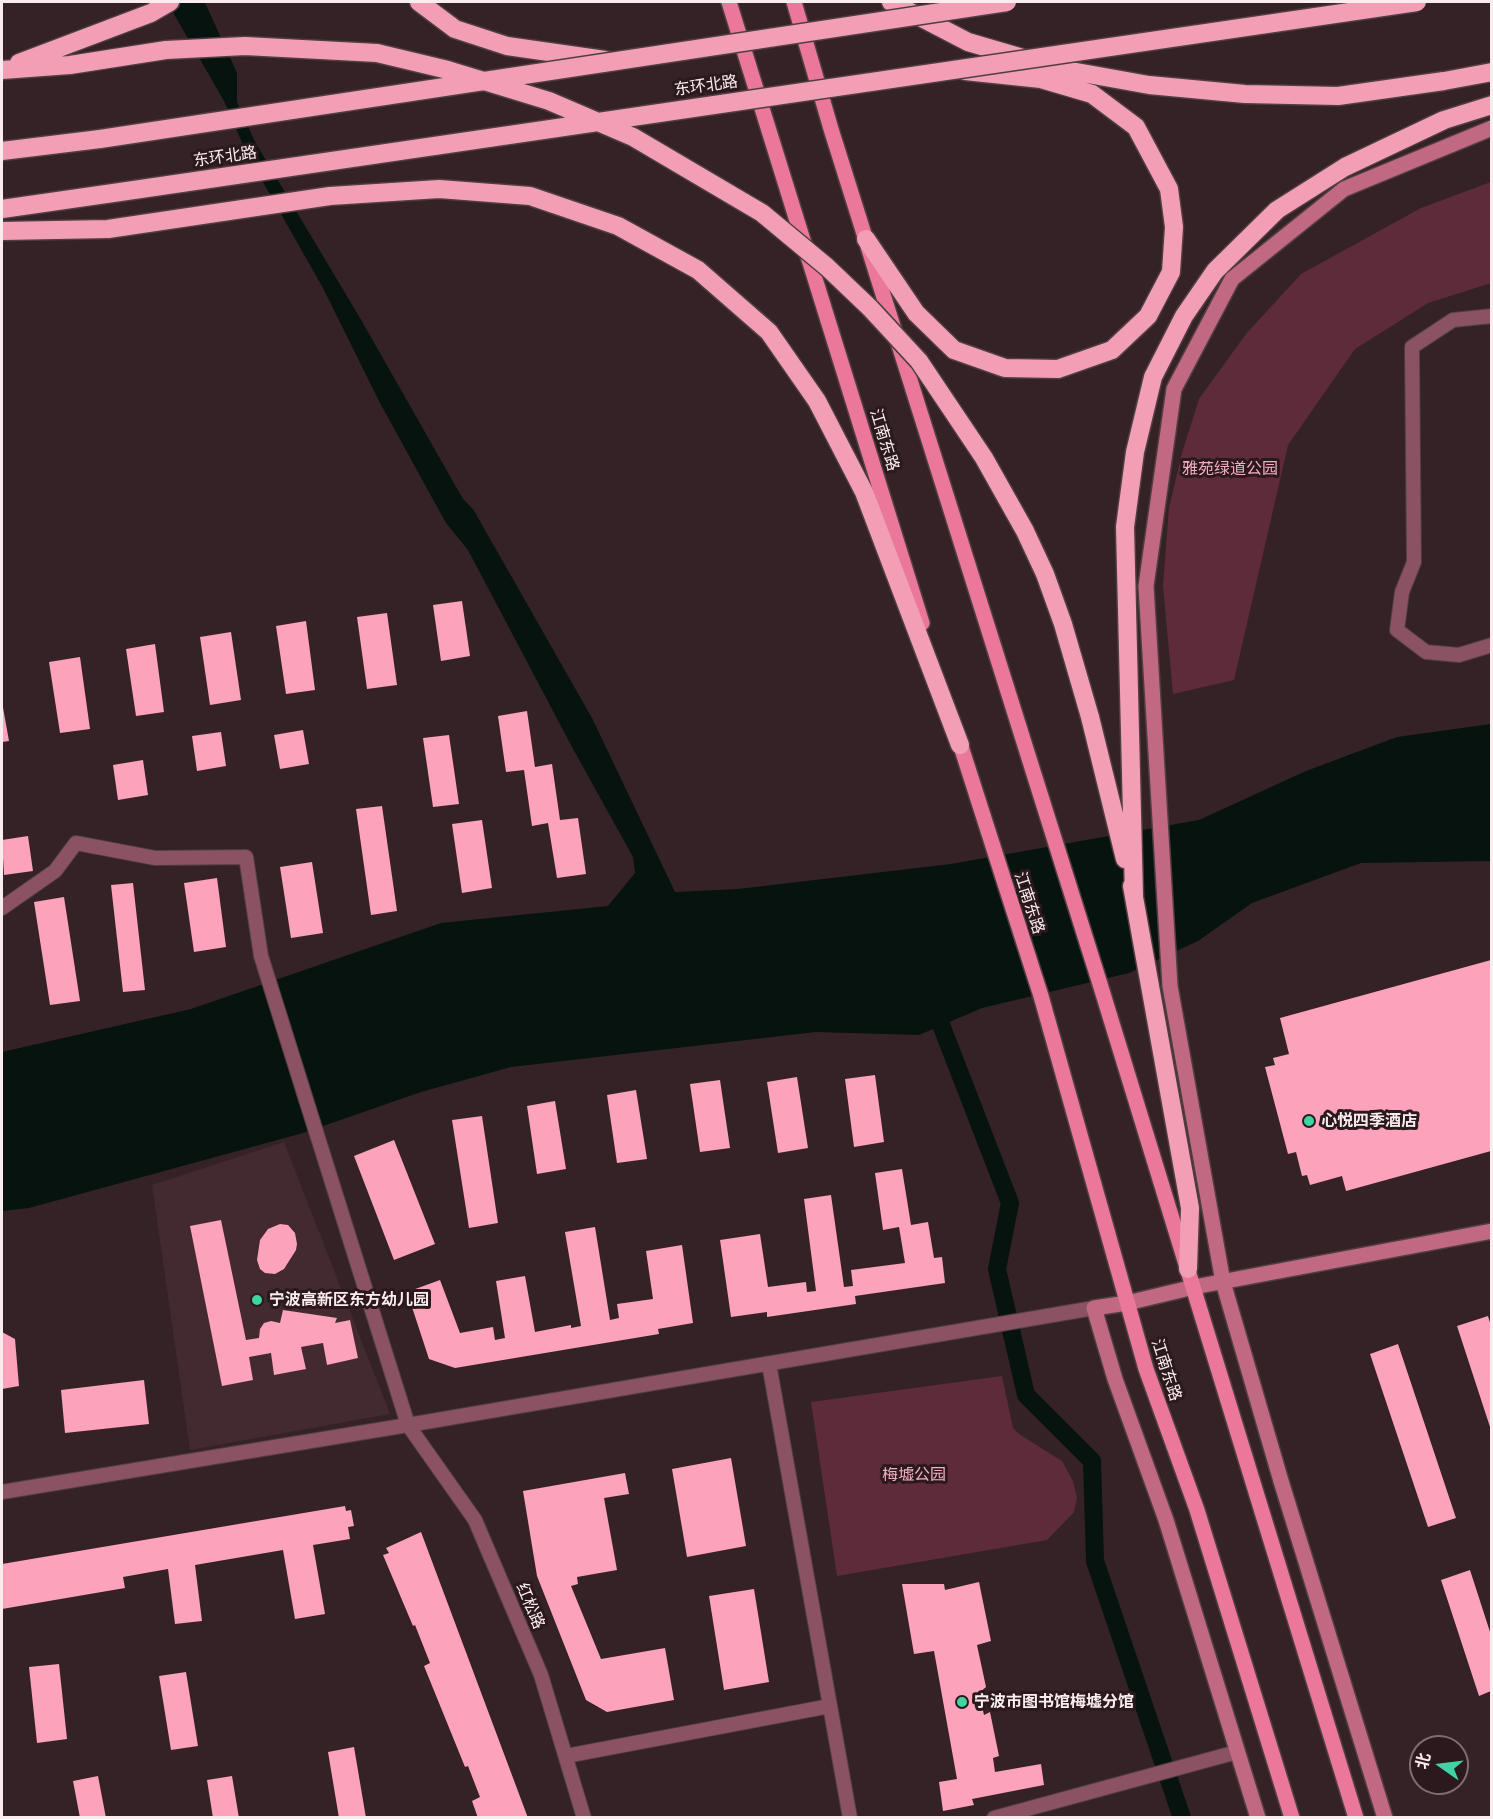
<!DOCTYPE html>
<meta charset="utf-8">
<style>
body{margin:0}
#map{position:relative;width:1493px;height:1819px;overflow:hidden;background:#352227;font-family:Figtree,"Noto Sans SC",sans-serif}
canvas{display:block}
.frame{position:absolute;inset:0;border:3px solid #faedf0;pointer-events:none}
.north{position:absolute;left:1409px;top:1735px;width:60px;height:60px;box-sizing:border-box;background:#2b191d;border:2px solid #7e6e71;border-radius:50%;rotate:284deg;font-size:16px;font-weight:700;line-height:24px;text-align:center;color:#faedf0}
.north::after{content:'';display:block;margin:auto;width:21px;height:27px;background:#3ed4a3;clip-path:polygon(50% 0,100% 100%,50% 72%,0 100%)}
</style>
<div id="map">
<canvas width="1493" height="1819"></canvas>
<div class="frame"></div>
<div class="north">北</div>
</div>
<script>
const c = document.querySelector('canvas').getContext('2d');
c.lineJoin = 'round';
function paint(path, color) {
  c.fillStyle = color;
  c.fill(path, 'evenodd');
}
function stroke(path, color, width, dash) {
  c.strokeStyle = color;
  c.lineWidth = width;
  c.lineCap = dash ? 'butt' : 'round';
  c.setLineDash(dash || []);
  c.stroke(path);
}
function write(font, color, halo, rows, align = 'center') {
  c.font = font + ' Figtree,"Noto Sans SC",sans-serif';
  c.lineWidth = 6;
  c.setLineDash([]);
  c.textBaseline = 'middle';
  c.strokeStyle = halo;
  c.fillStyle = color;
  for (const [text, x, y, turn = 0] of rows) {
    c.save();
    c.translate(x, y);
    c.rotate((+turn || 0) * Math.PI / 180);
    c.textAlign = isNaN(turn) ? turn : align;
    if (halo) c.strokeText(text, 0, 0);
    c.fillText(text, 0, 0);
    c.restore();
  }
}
paint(new Path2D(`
 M284 1142 390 1414 190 1450 152 1185Z`), '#432930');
paint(new Path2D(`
 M1491 182V283L1428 303 1355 349 1288 445 1234 680 1173 694 1163 586 1169 508 1182 453 1199 399 1246 334 1301 274 1421 208Z
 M1002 1376 1013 1428 1019 1434 1062 1461 1073 1481 1077 1498 1074 1512 1047 1540 837 1576 811 1402Z`), '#5e2b3a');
paint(new Path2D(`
 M167 2H204L207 7 237 73V102L255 142 360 318 463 499 473 509 592 718 675 892 738 889 951 864 1199 820 1306 771 1397 737 1491 724V861L1361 863 1252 903 1198 941 1129 973 982 1008 919 1035 816 1032 511 1067 421 1092 303 1133 29 1208 2 1211V1052L191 1009 441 923 608 906 635 873 633 857 572 747 468 550 446 523 380 403 323 288 247 154 224 101Z`), '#06130e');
stroke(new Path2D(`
 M933 1004 1010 1203 997 1269 1026 1395 1092 1461 1095 1561 1182 1818`), '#06130e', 18);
paint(new Path2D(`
 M462 601 470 656 441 661 433 605Z
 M387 613 397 685 367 689 357 617Z
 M306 621 315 690 286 694 276 626Z
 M231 632 241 700 210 705 200 637Z
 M155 644 164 712 136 716 126 649Z
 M80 657 90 729 60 733 49 662Z
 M2 702 9 741 2 742Z
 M527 711 535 767 552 764 560 820 578 818 586 874 557 878 548 823 532 826 524 770 506 772 498 716Z
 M303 730 309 764 280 769 274 735Z
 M221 732 226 766 197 771 192 736Z
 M449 735 459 804 433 807 423 738Z
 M143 760 148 795 118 800 113 765Z
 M382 806 397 911 371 915 356 809Z
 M482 820 492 888 462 893 452 824Z
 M28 836 33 871 4 875 2 840Z
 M312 862 323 933 291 938 280 867Z
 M217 878 226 947 194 952 184 883Z
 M133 883 145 990 123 992 111 885Z
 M64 897 80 1001 50 1005 34 902Z
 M1491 960V1151L1346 1191 1342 1176 1310 1185 1307 1175 1302 1176 1296 1152 1288 1154 1265 1067 1275 1065 1273 1058 1289 1054 1280 1018Z
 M875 1075 884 1142 854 1147 845 1079Z
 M797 1077 808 1148 778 1153 767 1082Z
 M720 1080 730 1148 700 1152 690 1084Z
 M636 1090 647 1159 617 1163 607 1095Z
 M555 1101 566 1169 537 1174 527 1106Z
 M482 1116 498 1223 469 1228 452 1120Z
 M394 1140 435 1244 394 1260 354 1156Z
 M902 1169 911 1225 928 1222 934 1258 942 1257 945 1283 855 1296 856 1304 767 1317V1312L731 1317 720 1240 760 1234 768 1287 806 1282 807 1292 816 1291 804 1199 831 1195 844 1287 853 1286 851 1270 905 1263 899 1227 883 1230 875 1173Z
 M221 1220 246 1340 259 1338 260 1329 264 1323 271 1321 280 1323 283 1310 337 1318 335 1323 350 1320 358 1358 327 1365 323 1343 301 1347 306 1369 274 1375 271 1353 249 1357 253 1380 222 1386 190 1226Z
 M280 1224 288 1225 295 1233 297 1244 296 1250 284 1269 275 1274 265 1273 260 1269 257 1260 260 1240 268 1229Z
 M595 1227 610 1320 619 1318 617 1304 653 1299 646 1251 682 1245 693 1323 658 1329 659 1334 455 1368 429 1359 407 1292 440 1280 460 1333 493 1327 495 1340 505 1338 496 1281 525 1276 535 1332 571 1325V1328L581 1326 565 1232Z
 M1488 1316 1491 1326V1430L1457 1326Z
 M2 1332 15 1339 19 1386 2 1389Z
 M1398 1344 1456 1518 1428 1527 1370 1354Z
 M144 1380 149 1424 65 1433 61 1390Z
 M731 1458 746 1546 687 1557 672 1469Z
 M625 1473 629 1494 604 1498 617 1570 577 1577 578 1584 571 1586 601 1659 665 1648 674 1700 607 1712 586 1700 537 1576 523 1491Z
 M345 1506 346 1511 351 1510 354 1526 348 1527 350 1539 313 1545 325 1614 295 1619 283 1550 195 1565 202 1621 175 1624 168 1569 123 1577 125 1588 2 1609V1564Z
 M421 1532 528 1818H478L472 1801 480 1797 468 1766 465 1767 424 1666 430 1663 415 1625 413 1626 383 1555 389 1553 386 1548Z
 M1470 1570 1491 1635V1691L1479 1696 1441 1580Z
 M979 1582 991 1641 977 1645 986 1687 979 1693 984 1715 990 1712 999 1756 993 1758 995 1772 1041 1764 1044 1785 972 1799 974 1805 943 1811 939 1782 957 1779 934 1651 914 1654 902 1584H944L945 1590Z
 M754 1589 769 1682 724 1690 709 1596Z
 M59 1664 67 1739 37 1743 29 1667Z
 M186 1672 198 1746 171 1750 159 1676Z
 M354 1747 366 1818H339L328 1752Z
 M98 1776 106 1818H80L73 1781Z
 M232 1776 239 1818H213L207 1780Z`), '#fca2ba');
const street = new Path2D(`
 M1492 316 1453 320 1412 347 1414 562 1402 592 1397 630 1426 652 1459 655 1492 645
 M2 908 55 871 76 843 155 858 246 857 261 956 408 1425 475 1520 541 1675 584 1818
 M769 1364 850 1818
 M2 1492 408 1425 1094 1308
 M566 1756 830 1706
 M994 1818 1237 1752`);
const secondary = new Path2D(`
 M1258 1818 1166 1520 1115 1379 1094 1308 1127 1303 1194 1287 1492 1231
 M1385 1818 1281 1481 1223 1282 1170 986 1146 586 1174 389 1232 279 1344 189 1492 128`);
const primary = new Path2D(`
 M729 2 922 623
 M794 2 831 129 1100 984 1356 1818
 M957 734 1041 996 1146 1369 1197 1510 1292 1818`);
const highway = new Path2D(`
 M419 2 455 29 507 46 605 60
 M891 2 968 42 1060 69 1149 85 1245 94 1338 96 1444 81 1492 72
 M19 63 151 13 170 2
 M2 70 70 65 166 50 245 46 377 53
 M2 151 100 139
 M2 209 127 191
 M2 231 108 229 330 196 439 189 530 196 618 226 698 270 769 332 817 401 864 492 960 745
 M866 239 916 313 954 350 1005 368 1058 369 1112 350 1148 316 1171 272 1174 227 1169 189 1136 127 1092 94 1041 79 965 71
 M1090 717 1125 859
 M1132 886 1190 1208 1188 1269
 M1134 896 1125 527 1135 452 1153 377 1184 316 1215 271 1277 210 1345 167 1444 120 1492 105`);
stroke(street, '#513e43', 16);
stroke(secondary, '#513e43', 18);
stroke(primary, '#513e43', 18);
stroke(highway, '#513e43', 21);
stroke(street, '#8a5262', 14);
stroke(secondary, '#c16882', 15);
stroke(primary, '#eb789b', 15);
stroke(highway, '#f29fb5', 18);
const highwayBridge = new Path2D(`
 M377 53 448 70 549 101 633 137 762 213 827 267 870 308 919 361 984 458 1025 531 1045 574 1063 624 1090 717
 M100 139 1007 2
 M127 191 1417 2`);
stroke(highwayBridge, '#513e43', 21, []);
stroke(highwayBridge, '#f29fb5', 18);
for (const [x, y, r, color] of [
 [1309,1121,6,"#3ed4a3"],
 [257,1300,6,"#3ed4a3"],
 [962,1702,6,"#3ed4a3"]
]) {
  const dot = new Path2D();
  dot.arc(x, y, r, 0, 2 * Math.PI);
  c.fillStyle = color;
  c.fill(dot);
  stroke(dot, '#2b191d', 2);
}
write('16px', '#faedf0', '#2b191d', [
 ["东环北路",706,86,-8],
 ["东环北路",225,157,-8],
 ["江南东路",884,440,73],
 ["江南东路",1029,903,72],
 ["江南东路",1166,1370,72],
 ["红松路",530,1606,67]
]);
write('16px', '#f5afc1', '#2b191d', [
 ["雅苑绿道公园",1230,469],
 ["梅墟公园",914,1475]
]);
write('bold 16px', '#faedf0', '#2b191d', [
 ["心悦四季酒店",1321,1121],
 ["宁波高新区东方幼儿园",269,1300],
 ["宁波市图书馆梅墟分馆",974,1702]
], 'left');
</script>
